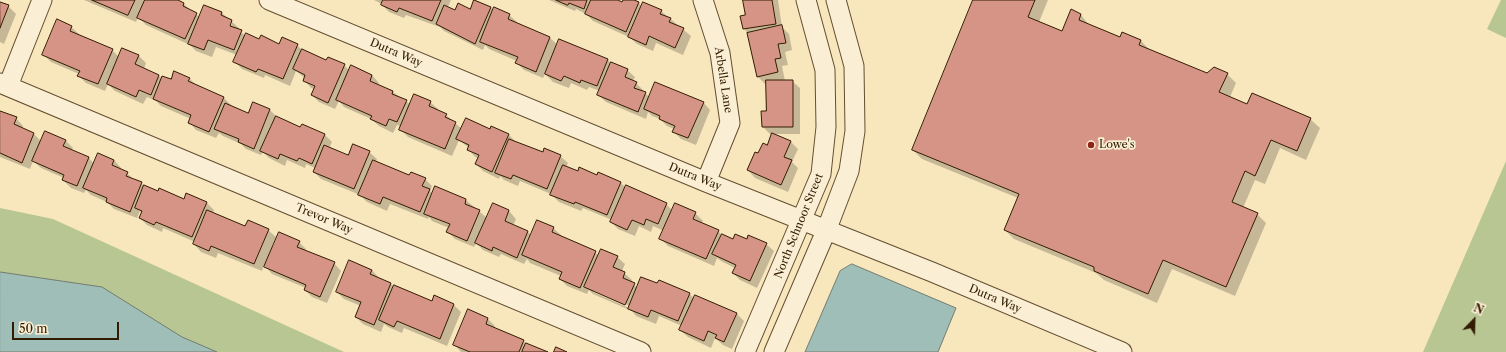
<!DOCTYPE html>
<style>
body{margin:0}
#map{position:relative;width:1506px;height:352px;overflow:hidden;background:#f8e6bd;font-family:"Libre Caslon Text",serif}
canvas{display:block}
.north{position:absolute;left:1454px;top:300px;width:40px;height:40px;-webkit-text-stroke:3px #faefd4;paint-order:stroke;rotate:23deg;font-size:11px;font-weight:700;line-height:16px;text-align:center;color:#321c01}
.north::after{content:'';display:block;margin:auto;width:14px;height:18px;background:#321c01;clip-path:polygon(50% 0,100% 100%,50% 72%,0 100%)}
.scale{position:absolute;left:12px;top:322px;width:107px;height:18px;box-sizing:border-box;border:2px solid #321c01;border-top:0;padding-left:5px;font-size:12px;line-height:14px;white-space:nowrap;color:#321c01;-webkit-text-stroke:3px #faefd4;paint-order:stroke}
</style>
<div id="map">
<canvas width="1506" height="352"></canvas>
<div class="north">N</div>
<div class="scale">50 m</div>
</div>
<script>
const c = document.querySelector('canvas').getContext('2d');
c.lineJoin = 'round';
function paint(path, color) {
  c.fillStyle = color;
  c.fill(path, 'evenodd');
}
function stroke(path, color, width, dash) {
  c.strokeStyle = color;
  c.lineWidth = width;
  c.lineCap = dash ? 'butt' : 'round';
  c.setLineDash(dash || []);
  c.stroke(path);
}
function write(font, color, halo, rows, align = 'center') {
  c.font = font + ' "Libre Caslon Text",serif';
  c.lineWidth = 3.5;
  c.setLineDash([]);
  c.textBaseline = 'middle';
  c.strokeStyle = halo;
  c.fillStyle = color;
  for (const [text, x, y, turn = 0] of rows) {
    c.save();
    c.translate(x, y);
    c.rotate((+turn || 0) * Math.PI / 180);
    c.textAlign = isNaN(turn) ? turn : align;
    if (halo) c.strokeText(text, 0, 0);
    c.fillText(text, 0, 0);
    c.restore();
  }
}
paint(new Path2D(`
 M1501 0H1506V38L1487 29Z
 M1506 161V352H1423Z
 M0 208 53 219 344 352H0Z`), '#b8c694');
const water = new Path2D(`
 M852 264 956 308 938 352H805L840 271Z
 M0 272 102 287 182 337 217 352H0Z`);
paint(water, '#9fbeb8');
stroke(water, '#737d6f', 1);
paint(new Path2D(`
 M84 0H176L184 4 191 11 200 17 204 6 222 13 239 28 238 30 246 36 280 45H297L302 50 327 61 344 65 350 71 372 75 379 83 378 85 393 92 411 105 430 102 438 109 437 111 446 115 462 129 490 130 508 134 516 142 543 153 560 156 568 163 566 167 578 172 597 176 598 174 621 183 626 188 666 204 673 211 676 205 695 213 703 221 701 224 718 231 722 235 734 240H747L766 244 774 251 757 288 740 280 733 273 735 268 721 261 717 258 714 266 668 246 661 239 664 231 653 226 651 232 639 226 635 236 618 229 611 222 612 220 583 208 581 211 559 202 551 194 520 181 518 186 504 180 500 176 499 179 483 171 476 164 479 158 475 157 468 149 469 148 459 140 452 156 408 137 401 130 402 127 397 125 393 133 379 126 371 119 344 107 339 101 335 109 319 102 312 95 314 89 311 88 304 80 305 78 296 71 290 86 265 75 264 78 242 69 234 61 237 55 216 47 212 57 196 51 190 45 146 25 138 17 136 22ZM230 23H232L229 31Z
 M374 0H451L448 7 456 11 470 10 475 0 491 8 494 11 509 15 517 22 516 24 550 38 558 45 560 40 608 60 611 63 627 70 635 77 633 81 636 83 643 90V92L650 97 703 102 710 110 696 145 681 139 674 132V129L667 126 660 119 652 116 648 112 646 119 606 102 598 95 600 91 589 87 587 90 571 83 569 88 553 82 545 74 543 78 524 70 517 63V61L489 49 485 45 483 50 444 31 440 27 406 15 404 18 389 12 382 5V4Z
 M549 0H615L622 3 624 0H632L639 3 642 7 661 11 691 36 683 55 656 43 653 51 637 44 629 37 593 21 586 14 576 9 575 11Z
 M744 0H778L782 27 789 34 792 50 785 52 788 65 782 66 785 81H792L800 88V134H770L763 127 767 112V83L765 84 757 76 748 33 744 29 742 16 746 15Z
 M974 0H1048L1039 22 1063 32 1081 15 1089 25 1121 38 1141 41 1150 50 1208 74H1227L1236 83 1230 97 1248 105 1310 119 1320 128 1306 160 1280 148 1265 184 1255 180 1243 208 1257 214 1266 223 1235 296 1172 269 1157 303 1104 280 1096 273 1014 239 1005 230 1018 198 922 159 913 150Z
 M0 3 8 6 16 14 4 44 0 42Z
 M71 27 79 34 78 36 112 50 119 57 123 49 139 56 146 63 144 69 159 76 162 79 171 81 189 78 197 86 223 97 231 105 230 106 249 114 270 110 277 117 301 129 302 125 325 135 332 142 329 148 349 156 369 152 377 159 376 162 410 176 425 179 432 186 430 191 433 194 436 188 466 200 487 218 493 204 509 211 516 219 513 226 528 232 532 236 553 228 561 235 560 237 595 252 599 256 617 257 625 264 622 271 632 280 631 283 638 288 689 293 694 299 695 296 737 314 744 321 732 349 723 345 715 338 711 348 688 337 680 330 682 326 659 316 656 324 636 316 632 311 593 294 589 290 587 294 567 286 560 279 561 276 530 263 527 259 524 264 501 254 499 257 483 250 476 243 474 247 455 239 448 232 449 228 432 221 429 217 428 219 390 204 387 211 367 202 360 195 321 179 314 172 315 168 306 164 305 168 287 160 285 166 269 158 263 152 261 155 246 149 241 144 223 136 219 133 216 138 196 130 189 122 191 119 161 106 156 101 147 97 143 104 115 91 108 84 105 91 86 83 79 76V74L51 62 43 54ZM593 289 630 306 629 308 593 292Z
 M0 112 16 118 23 126 22 129 34 134 41 141 65 140 73 148 71 151 89 158 94 164 114 160 121 168 120 170 127 173 135 181 141 183 144 186 184 200 187 194 207 203 214 210 213 213 246 227 268 230 276 237 272 246 299 242 306 249 305 251 334 263 341 271 327 303 312 297 305 290 306 288 272 274 264 265 262 271 218 253 216 258 201 252 194 244 195 242 163 228 162 232 147 225 140 218 142 213 140 211 137 218 114 209 107 202 91 195 86 190 84 193 71 188 63 180 64 178 41 168 33 161 30 169 0 157Z
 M772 134 791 142 798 149 792 162 798 168 788 192 755 178 748 170 759 154 767 146Z
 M372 270 379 278 378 279 391 284 394 287 432 302 454 305 461 312 447 346 404 328 402 333 388 327 384 324 381 332 363 324 356 317 361 306 344 299 337 292Z
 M468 311 488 319 495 326 494 329 546 352H461L454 344Z`), '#0003');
const building = new Path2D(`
 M92 0H135L128 15Z
 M145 0H178L184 3 183 6 197 13 185 39 137 18Z
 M383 0H441L432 21 399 8 397 12 381 5Z
 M474 0 491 7 475 44 436 24 444 5 455 10 458 3 470 9Z
 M556 0H587L584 9 569 3 568 5Z
 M591 0H618L622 2 623 0H634L639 2 626 32 585 14Z
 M743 0H772L776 24 743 29 740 16 745 15Z
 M973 0H1035L1028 17 1062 31 1071 9 1081 14 1079 20 1120 37 1122 32 1141 40 1139 45 1207 73 1214 67 1228 73 1219 92 1247 104 1252 93 1311 118 1297 151 1271 140 1255 176 1245 171 1232 202 1258 213 1226 287 1163 260 1148 294 1094 271V267L1004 230 1019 194 912 150Z
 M0 2 9 5 0 28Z
 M643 2 662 10 660 14 671 18 669 22 684 28 675 48 649 36 646 45 628 37Z
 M204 5 222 12 221 15 232 20 230 26 242 30 234 50 208 40 204 50 188 44Z
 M494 7 510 14 508 19 550 37 536 72 515 63 518 57 480 42Z
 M57 19 72 26 70 31 113 49 98 84 77 76 80 71 42 55Z
 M782 25 786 43 778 44 781 58 775 59 778 72 757 77 747 33Z
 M246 33 259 39 261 35 279 44 282 37 298 44 283 79 258 69 256 72 233 62Z
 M559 39 608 59 597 86 581 80 580 83 564 76 561 81 545 74Z
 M122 48 139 55 135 64 159 75 151 95 139 90 136 97 107 84Z
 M302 49 326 60 328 57 345 64 328 103 311 95 315 86 303 81 305 75 293 69Z
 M611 62 628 69 625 77 637 82 634 88 646 92 638 112 597 95Z
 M351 65 372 75 370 81 393 91 392 94 407 100 397 122 389 119 386 126 370 119 372 116 336 100Z
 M174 71 190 78 188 81 224 97 209 132 188 123 191 115 153 99 162 76 171 79Z
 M766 80H793V127H762L761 111H766Z
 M655 82 704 102 688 138 672 132 675 126 659 119 660 116 644 109Z
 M414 94 431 101 429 106 447 114 445 117 456 122 445 149 399 130Z
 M253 102 270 109 254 149 238 142 239 139 214 129 225 103 248 113Z
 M0 111 17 117 14 124 34 133 22 163 0 153Z
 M276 116 300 127 302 124 325 134 312 164 299 158 297 161 280 154 278 159 260 151Z
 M466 118 490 129 491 126 509 134 492 172 475 164 479 155 467 150 469 145 456 139Z
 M45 131 66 140 63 146 89 157 77 186 62 180 64 175 32 161Z
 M772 133 791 141 784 157 792 160 781 185 747 170 755 152 758 153 763 143 767 145Z
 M509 139 543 152 544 148 561 155 547 189 513 175 511 179 495 173Z
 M353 144 370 151 354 189 313 172 324 145 348 155Z
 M98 153 114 160 112 165 128 172 126 176 142 182 130 212 106 202 107 198 83 188Z
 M373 160 409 175 411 172 426 178 422 186 430 189 420 212 383 197 380 204 358 195Z
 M563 165 578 171 579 167 597 175 598 172 621 182 607 215 575 202 574 204 550 195Z
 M144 185 158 191 159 188 184 199 186 193 207 202 192 237 156 222 154 225 139 218 142 211 135 208Z
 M626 185 667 203 658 224 646 219 644 225 632 220 627 230 610 222Z
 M435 186 466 199 465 204 480 210 467 241 446 232 450 224 424 214Z
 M493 203 509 210 505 221 528 231 517 258 493 247 492 251 475 243Z
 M675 203 696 212 693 219 719 230 706 259 659 239Z
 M207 210 245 226 248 220 269 229 254 264 211 246 209 251 193 244Z
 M537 220 554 227 552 232 596 251 580 288 559 279 562 272 522 255Z
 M279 232 300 241 297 247 335 262 320 297 304 290 306 285 264 267Z
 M722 234 733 239 735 234 747 239 748 235 767 243 750 281 732 273 736 265 712 254Z
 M601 249 618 256 613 267 625 272 623 278 635 283 625 305 584 287Z
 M349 260 372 270 370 274 391 283 374 325 355 317 361 302 336 292Z
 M641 277 657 283 659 280 690 293 678 321 651 310 648 317 628 309Z
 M394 285 432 301 434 295 454 304 440 339 397 321 394 327 379 320Z
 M695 295 737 313 724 342 715 338 717 335 708 331 704 341 679 330Z
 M468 309 488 318 486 324 524 340 519 352H470L453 345Z
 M526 343 548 352H522Z
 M556 347 567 352H554Z`);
paint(building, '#d59485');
stroke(building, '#321c01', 1);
const minor = new Path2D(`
 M269 0 706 182 932 272 1122 352
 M703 0 720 53 730 123 706 182
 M0 83 641 352
 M8 86 42 0
 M745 352 821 174 826 127 825 70 806 0
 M774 352 826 231 849 171 855 131 854 66 836 0`);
stroke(minor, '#644e30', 21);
stroke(minor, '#faefd4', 19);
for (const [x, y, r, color] of [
 [1091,145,4,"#8f2418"]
]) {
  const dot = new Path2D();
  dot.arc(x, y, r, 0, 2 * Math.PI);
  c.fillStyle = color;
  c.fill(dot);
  stroke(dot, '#faefd4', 1.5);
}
write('11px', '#321c01', '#faefd4', [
 ["Dutra Way",396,53,23],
 ["Arbella Lane",723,80,81],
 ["Dutra Way",695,177,22],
 ["Trevor Way",324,219,23],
 ["North Schnoor Street",799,226,-68],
 ["Dutra Way",995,299,23]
]);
write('11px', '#321c01', '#faefd4', [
 ["Lowe's",1099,145]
], 'left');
</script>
